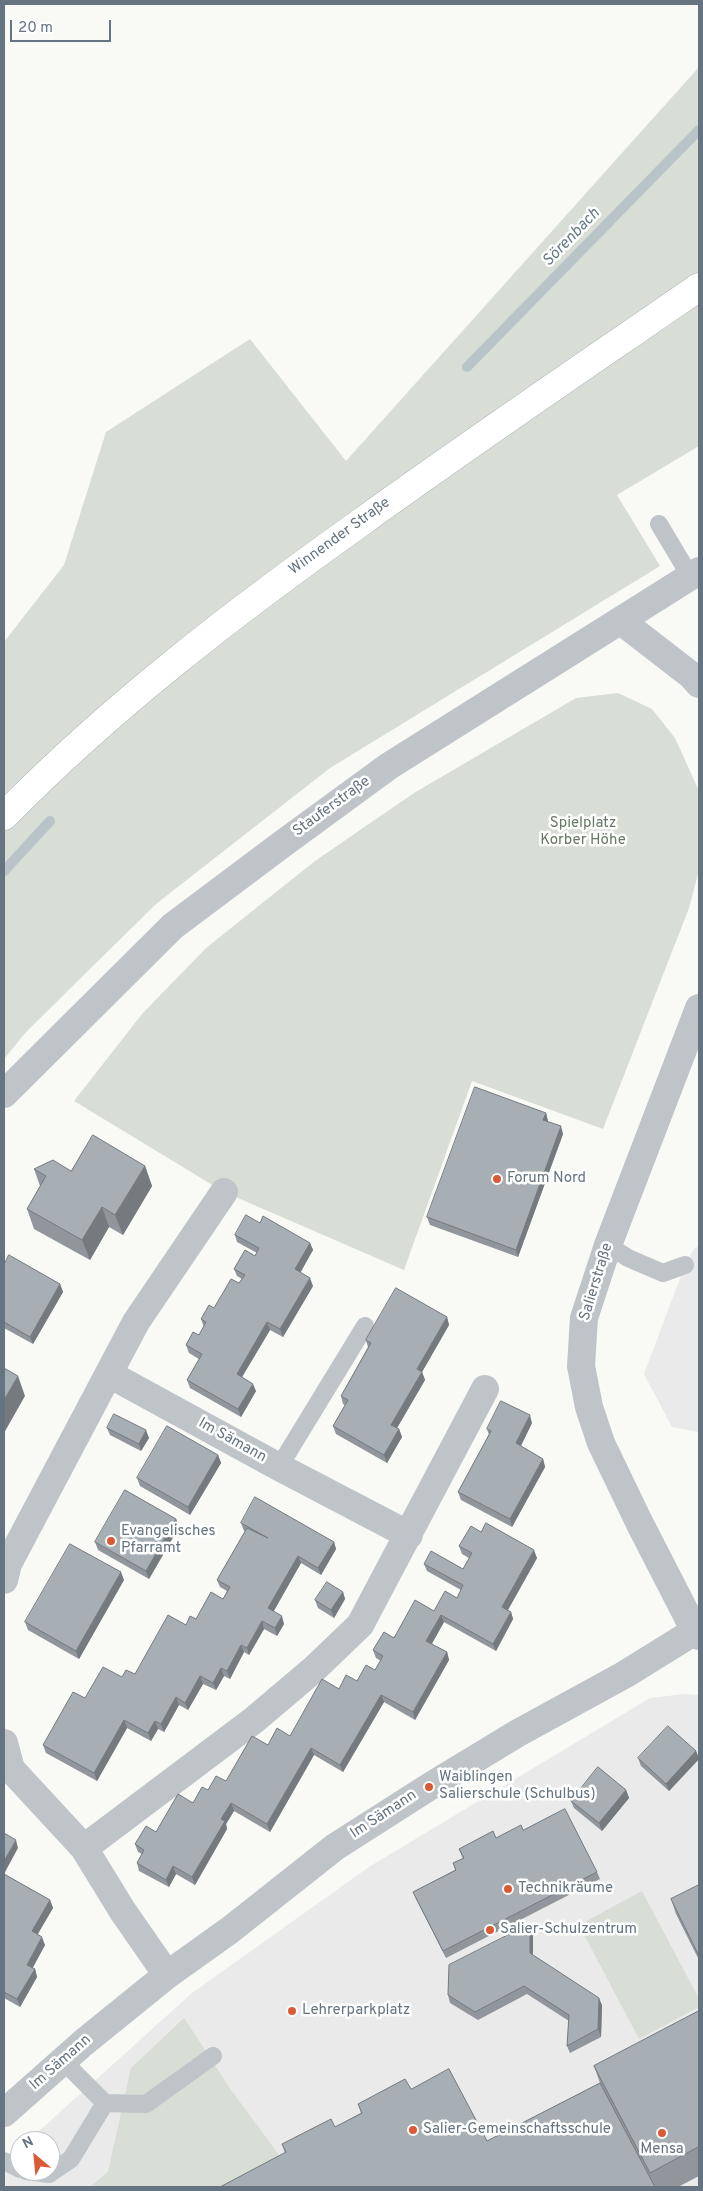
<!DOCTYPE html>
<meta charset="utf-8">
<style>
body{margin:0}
#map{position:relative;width:703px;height:2191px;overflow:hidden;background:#f9f9f6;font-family:Overpass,sans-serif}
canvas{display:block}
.frame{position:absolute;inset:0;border:5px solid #657480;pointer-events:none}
.north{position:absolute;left:10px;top:2131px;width:50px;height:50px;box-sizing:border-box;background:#fff;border:1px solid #c1c7cc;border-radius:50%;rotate:332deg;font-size:14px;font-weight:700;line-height:20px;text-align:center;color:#657480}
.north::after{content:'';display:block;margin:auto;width:18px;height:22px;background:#da5a35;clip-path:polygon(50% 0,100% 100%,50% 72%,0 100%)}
.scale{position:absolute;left:10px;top:20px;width:101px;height:22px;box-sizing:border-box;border:2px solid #657480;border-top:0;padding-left:6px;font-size:15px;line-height:18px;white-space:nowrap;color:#657480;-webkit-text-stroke:4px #fff;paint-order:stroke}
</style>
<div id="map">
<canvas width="703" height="2191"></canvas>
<div class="frame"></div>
<div class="north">N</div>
<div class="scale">20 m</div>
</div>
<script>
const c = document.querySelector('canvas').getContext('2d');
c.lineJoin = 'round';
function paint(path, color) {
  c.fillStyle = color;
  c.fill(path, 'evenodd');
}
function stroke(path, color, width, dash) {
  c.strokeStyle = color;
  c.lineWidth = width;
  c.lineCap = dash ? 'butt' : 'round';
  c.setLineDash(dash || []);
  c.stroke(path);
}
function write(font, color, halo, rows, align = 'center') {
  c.font = font + ' Overpass,sans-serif';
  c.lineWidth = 5;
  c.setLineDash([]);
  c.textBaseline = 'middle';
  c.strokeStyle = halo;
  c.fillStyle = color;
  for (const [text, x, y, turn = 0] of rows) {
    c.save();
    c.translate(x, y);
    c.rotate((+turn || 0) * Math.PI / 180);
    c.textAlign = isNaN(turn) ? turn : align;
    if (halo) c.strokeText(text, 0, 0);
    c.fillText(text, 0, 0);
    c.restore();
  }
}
paint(new Path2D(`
 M699 1246V1432L672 1427 644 1374 685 1265 694 1249Z
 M685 1694 699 1695V2187H4V2162L20 2148V2171H50V2141H28L192 1993 369 1867 650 1698Z`), '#e9eae9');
paint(new Path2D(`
 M699 67V446L617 495 660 566 330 768 156 904 26 1032 4 1059V642L64 565 106 432 250 339 346 461Z
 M618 693 652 709 675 738 699 791V870L689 908 603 1129 472 1081 404 1270 224 1192 74 1101 142 1014 206 948 315 861 414 793 576 698Z
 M642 1891 699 1999V2007L639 2039 579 1925Z
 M184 2018 231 2090 282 2159 230 2187H90L108 2172 131 2068Z`), '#d8ddd6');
stroke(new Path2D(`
 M467 367 699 130
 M4 871 50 821`), '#b8c4c8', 10);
const secondary = new Path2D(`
 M4 816C112 706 235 612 360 523 472 442 586 365 699 287`);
stroke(secondary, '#b2b8bc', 29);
stroke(new Path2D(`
 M659 524 690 576
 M608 1245 628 1258 663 1273 685 1265
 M279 1467 365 1326
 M63 2061 105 2103 146 2104 213 2056
 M4 2161 20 2169
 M26 2171 49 2174 71 2159 105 2103`), '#bfc4c8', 18);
stroke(new Path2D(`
 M621 621 692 676 699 684
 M699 1008 608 1245 584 1318 581 1366 589 1407 601 1443 639 1522 695 1631 699 1636
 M4 1094 173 926 281 845 389 766 699 571
 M109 1374 279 1467 409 1535
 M4 1580 8 1564 136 1322 224 1192
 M4 1743 11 1769 84 1848 122 1910 167 1975
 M84 1848 254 1720 313 1670 360 1625 485 1389
 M4 2113 83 2043 167 1975 230 1930 335 1847 429 1787 518 1733 624 1675 695 1631`), '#bfc4c8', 28);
stroke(secondary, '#fff', 28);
paint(new Path2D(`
 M546 1113 548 1122 563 1134 518 1257 430 1225 427 1217Z
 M145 1166 152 1186 123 1235 109 1227 90 1260 34 1229 27 1209 40 1186 34 1169 71 1171Z
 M260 1223 310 1243 313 1250 300 1272 313 1286 283 1337 270 1330 242 1377 256 1391 241 1417 190 1388 187 1380 199 1359 189 1353 186 1345 199 1335 204 1327 201 1319 214 1308 239 1283 242 1279 237 1276 234 1269 255 1256 257 1253 237 1242 235 1235Z
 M4 1265 60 1284 63 1292 33 1344 4 1328Z
 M447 1317 449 1325 422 1372 425 1380 397 1428 399 1429 402 1437 387 1463 336 1434 333 1426 345 1405 343 1404 341 1396 368 1347 366 1340Z
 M532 1423 521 1446 543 1459 545 1467 512 1527 461 1500 458 1492 489 1435 487 1429Z
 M107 1428 149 1438 141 1451 110 1435Z
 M218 1455 221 1463 190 1515 140 1486 137 1478Z
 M176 1519 179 1527 149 1579 98 1550 95 1542Z
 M241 1523 334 1542 336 1549 321 1575 301 1563 273 1612 284 1624 277 1636 264 1629 249 1655 244 1652 230 1679 224 1676 216 1690 203 1684 188 1710 179 1705 164 1732 158 1729 151 1741 127 1728 97 1781 46 1753 43 1745 85 1698 122 1677 135 1674 186 1625 196 1619 223 1599 227 1591 220 1587 217 1580 245 1531H244Z
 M481 1532 537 1558 508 1610 511 1612 513 1619 496 1651 444 1622 432 1644 447 1652 449 1660 415 1720 384 1702 343 1772 314 1755 270 1832 234 1811 226 1824 227 1829 195 1885 176 1874 169 1887 139 1871 137 1863 142 1854 138 1852 135 1844 156 1832 208 1790 226 1781 268 1745 290 1736 339 1689 357 1681 375 1670 381 1661 376 1658 373 1650 434 1611 457 1598 461 1590 427 1571 424 1564 463 1569 469 1558 462 1554 459 1546Z
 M124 1580 79 1659 28 1630 25 1622Z
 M343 1592 345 1599 334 1618 318 1608 315 1600Z
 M696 1751 699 1759 669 1791 641 1766 638 1758Z
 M626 1790 629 1798 602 1831 574 1808 571 1801Z
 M523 1830 597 1872 600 1879 446 1958 416 1899 413 1892 455 1870 453 1863 463 1859 459 1849Z
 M4 1874 50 1900 53 1908 37 1934 45 1945 32 1968 35 1969 37 1977 20 2007 4 1998Z
 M699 1885V1960L676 1914 671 1899Z
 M530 1924 533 1931V1955L602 2005 601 2037 570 2053 567 2046 569 2021 527 1994 478 2020 450 2003 448 1995Z
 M699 2011V2176L678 2187H220L285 2153 282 2144 335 2127 361 2113 358 2104 411 2089 487 2141 600 2083 594 2066Z`), '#90969c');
paint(new Path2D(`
 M546 1113 548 1121 546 1127 543 1120Z
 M561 1126 563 1134 518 1257 516 1250Z
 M145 1166 152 1186 123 1235 115 1215Z
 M102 1207 109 1227 90 1260 82 1240Z
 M310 1243 313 1250 298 1277 295 1269Z
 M310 1278 313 1286 283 1337 280 1329Z
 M60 1284 63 1292 33 1344 30 1337Z
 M447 1317 449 1325 422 1372 425 1380 394 1433 391 1425 417 1369Z
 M267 1322 270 1330 239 1382 237 1374Z
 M18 1376 25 1396 4 1433V1400Z
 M253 1384 256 1391 241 1417 238 1409Z
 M530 1415 532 1423 518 1451 516 1443Z
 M399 1429 402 1437 387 1463 384 1455Z
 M146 1430 149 1438 141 1451 139 1444Z
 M218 1455 221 1463 190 1515 188 1507Z
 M543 1459 545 1467 512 1527 510 1519Z
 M176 1519 179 1527 149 1579 146 1571Z
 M334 1542 336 1549 321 1575 318 1568Z
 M534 1550 537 1558 505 1615 502 1607Z
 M298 1556 301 1563 271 1616 268 1608Z
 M121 1572 124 1580 79 1659 76 1651Z
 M343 1592 345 1599 334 1618 331 1610Z
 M511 1612 513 1619 496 1651 493 1644Z
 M441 1615 444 1622 429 1648 426 1641Z
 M282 1616 284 1624 277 1636 275 1628Z
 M262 1621 264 1629 249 1655 247 1648Z
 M241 1645 244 1652 230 1679 227 1671Z
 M447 1652 449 1660 415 1720 413 1712Z
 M221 1668 224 1676 216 1690 213 1683Z
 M200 1676 203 1684 188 1710 185 1703Z
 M381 1695 384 1702 343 1772 340 1765Z
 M176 1697 179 1705 164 1732 161 1724Z
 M124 1720 127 1728 97 1781 94 1773Z
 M155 1721 158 1729 151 1741 148 1733Z
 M311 1748 314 1755 270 1832 267 1824Z
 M696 1751 699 1759 669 1791 666 1784Z
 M626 1790 629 1798 602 1831 599 1823Z
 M231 1803 234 1811 226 1824 227 1829 195 1885 192 1877 221 1819Z
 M16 1840 18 1848 4 1874V1861Z
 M173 1866 176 1874 169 1887 166 1880Z
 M50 1900 53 1908 35 1939 32 1931Z
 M530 1924 533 1931V1961L530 1953Z
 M42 1937 45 1945 30 1973 27 1965Z
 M35 1969 37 1977 20 2007 17 1999Z
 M599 1998 602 2005 601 2037 598 2029Z`), '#757a7f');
const building = new Path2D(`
 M475 1087 546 1113 543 1120 561 1126 516 1250 427 1217Z
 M93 1135 145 1166 115 1215 102 1207 82 1240 27 1209 46 1176 34 1169 53 1160 71 1171Z
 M246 1215 260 1223 263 1216 310 1243 295 1269 310 1278 280 1329 267 1322 237 1374 253 1384 238 1409 187 1380 202 1354 186 1345 193 1332 199 1335 206 1322 201 1319 209 1305 214 1308 231 1279 239 1283 245 1275 234 1269 245 1250 255 1256 259 1248 235 1235Z
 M9 1255 60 1284 30 1337 4 1322V1265Z
 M396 1288 447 1317 417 1369 422 1372 391 1425 399 1429 384 1455 333 1426 348 1400 341 1396 371 1343 366 1340Z
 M4 1368 18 1376 4 1400Z
 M501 1401 530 1415 516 1443 543 1459 510 1519 458 1492 491 1431 487 1429Z
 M114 1414 146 1430 139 1444 107 1428Z
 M167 1426 218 1455 188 1507 137 1478Z
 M125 1490 176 1519 146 1571 95 1542Z
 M255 1497 334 1542 318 1568 298 1556 268 1608 282 1616 275 1628 262 1621 247 1648 241 1645 227 1671 221 1668 213 1683 200 1676 185 1703 176 1697 161 1724 155 1721 148 1733 124 1720 94 1773 43 1745 73 1692 85 1698 103 1667 122 1677 126 1670 135 1674 168 1615 186 1625 190 1616 196 1619 211 1592 223 1599 230 1587 217 1580 247 1528 268 1538 241 1523Z
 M486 1523 534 1550 502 1607 511 1612 493 1644 441 1615 426 1641 447 1652 413 1712 381 1695 340 1765 311 1748 267 1824 231 1803 221 1819 225 1821 192 1877 173 1866 166 1880 137 1863 144 1850 135 1844 146 1826 156 1832 178 1794 193 1803 202 1787 208 1790 216 1776 226 1781 252 1736 268 1745 277 1728 290 1736 322 1679 339 1689 346 1675 357 1681 366 1665 375 1670 383 1656 373 1650 384 1632 394 1638 415 1600 434 1611 445 1591 457 1598 463 1585 424 1564 431 1551 463 1569 472 1553 459 1546 471 1526 481 1532Z
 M70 1544 121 1572 76 1651 25 1622Z
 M327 1582 343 1592 331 1610 315 1600Z
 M668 1726 696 1751 666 1784 638 1758Z
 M598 1767 626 1790 599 1823 571 1801Z
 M565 1809 597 1872 443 1951 413 1892 456 1870 453 1863 464 1858 459 1849 493 1831 496 1838 521 1825 523 1830Z
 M4 1833 16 1840 4 1861Z
 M4 1874 50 1900 32 1931 42 1937 27 1965 35 1969 17 1999 4 1992Z
 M699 1885V1956L671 1899Z
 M530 1924V1953L599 1998 598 2029 567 2046 569 2015 524 1986 475 2012 448 1995 449 1965Z
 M699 2011V2150L698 2147 650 2173 594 2066Z
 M449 2069 487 2141 600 2083 655 2187H220L286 2152 282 2144 331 2119 335 2127 362 2113 358 2104 405 2079 411 2089Z`);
paint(building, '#a7afb5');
stroke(building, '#757a7f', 1);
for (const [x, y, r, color] of [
 [497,1179,5,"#da5a35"],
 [111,1541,5,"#da5a35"],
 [429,1787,5,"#da5a35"],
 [508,1889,5,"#da5a35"],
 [490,1930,5,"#da5a35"],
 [292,2011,5,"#da5a35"],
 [413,2130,5,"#da5a35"],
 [662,2133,5,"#da5a35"]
]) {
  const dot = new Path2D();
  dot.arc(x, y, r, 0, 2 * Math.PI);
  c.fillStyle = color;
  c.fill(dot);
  stroke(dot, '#fff', 2);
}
write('15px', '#657480', '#fff', [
 ["Winnender Straße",340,537,-36],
 ["Stauferstraße",332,807,-36],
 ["Salierstraße",597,1282,-73],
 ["Im Sämann",232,1441,29],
 ["Im Sämann",384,1815,-33],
 ["Im Sämann",61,2063,-41]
]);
write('15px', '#677864', '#fff', [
 ["Spielplatz",583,824],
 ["Korber Höhe",583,841]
]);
write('15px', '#657480', '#fff', [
 ["Forum Nord",507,1179],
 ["Evangelisches",121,1532],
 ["Pfarramt",121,1549],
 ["Waiblingen",439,1778],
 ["Salierschule (Schulbus)",439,1795],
 ["Technikräume",518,1889],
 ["Salier-Schulzentrum",500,1930],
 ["Lehrerparkplatz",302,2011],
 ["Salier-Gemeinschaftsschule",423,2130],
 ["Mensa",662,2150,"center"]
], 'left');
write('italic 16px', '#657a81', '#fff', [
 ["Sörenbach",572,238,-46]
]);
</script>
